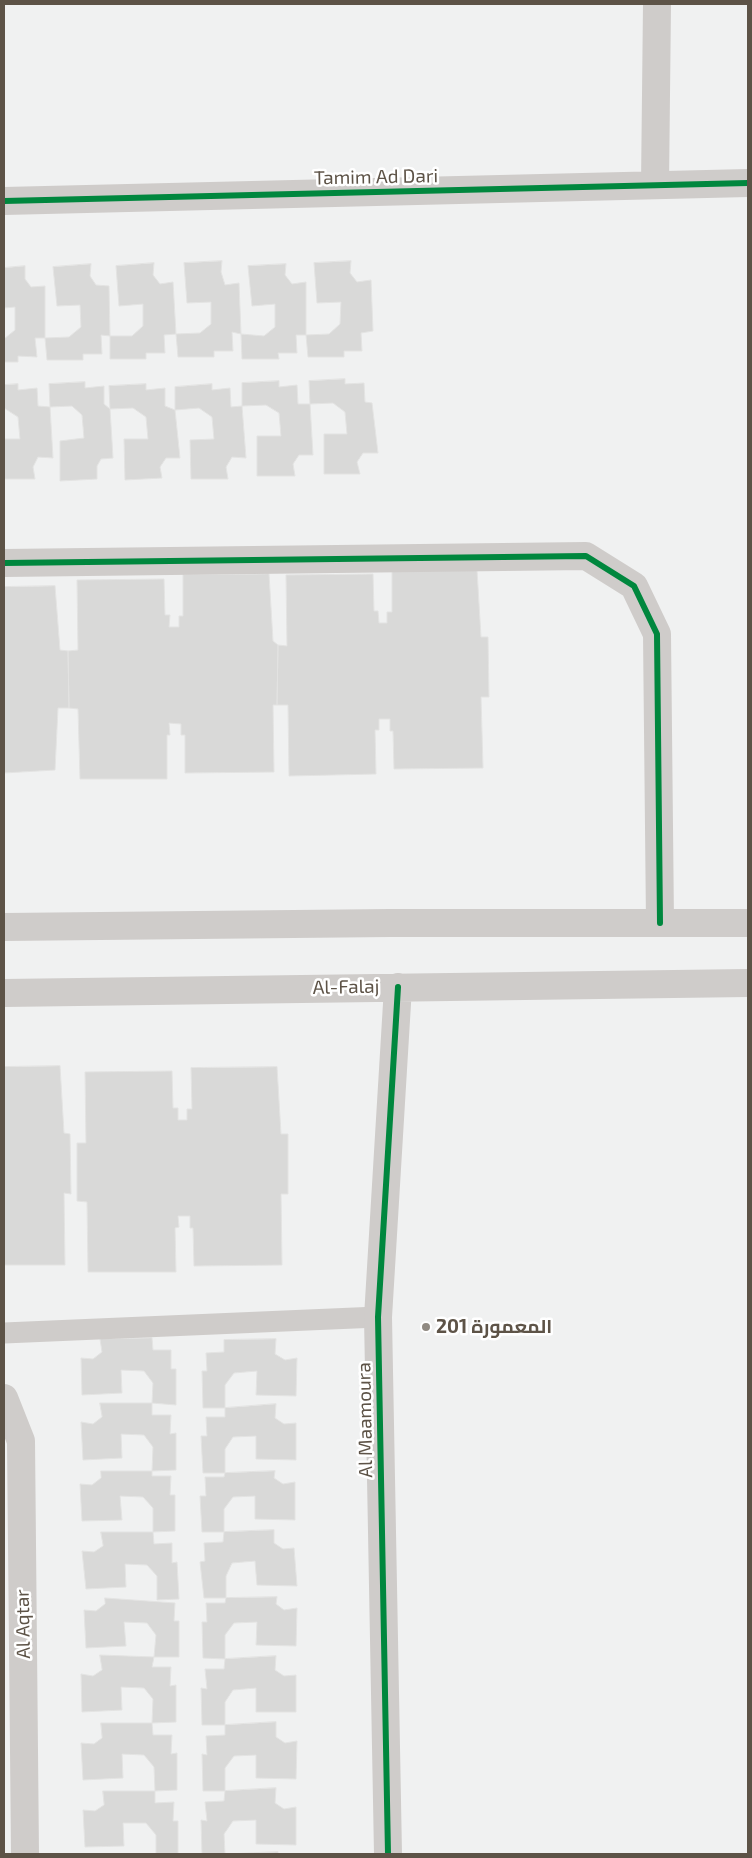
<!DOCTYPE html>
<meta charset="utf-8">
<style>
body{margin:0}
#map{position:relative;width:752px;height:1858px;overflow:hidden;background:#f0f1f1;font-family:"Exo 2",sans-serif}
canvas{display:block}
.frame{position:absolute;inset:0;border:5px solid #5d5347;pointer-events:none}
</style>
<div id="map">
<canvas width="752" height="1858"></canvas>
<div class="frame"></div>
</div>
<script>
const ctx = document.querySelector('canvas').getContext('2d');
ctx.lineJoin = 'round';
function fillPath(path, color) {
  ctx.fillStyle = color;
  ctx.fill(path, 'evenodd');
}
function trace(path, color, width, dash) {
  ctx.strokeStyle = color;
  ctx.lineWidth = width;
  ctx.lineCap = dash ? 'butt' : 'round';
  ctx.setLineDash(dash || []);
  ctx.stroke(path);
}
function drawText(font, color, halo, rows, align = 'center') {
  ctx.font = font + ' "Exo 2",Cairo,sans-serif';
  ctx.lineWidth = 5;
  ctx.setLineDash([]);
  ctx.textBaseline = 'middle';
  ctx.strokeStyle = halo;
  ctx.fillStyle = color;
  for (const [text, x, y, turn = 0] of rows) {
    ctx.save();
    ctx.translate(x, y);
    ctx.rotate((+turn || 0) * Math.PI / 180);
    ctx.textAlign = isNaN(turn) ? turn : align;
    if (halo) ctx.strokeText(text, 0, 0);
    ctx.fillText(text, 0, 0);
    ctx.restore();
  }
}
const building = new Path2D(`
 M 222,261 L 221,272 L 225,285 L 239,283 L 241,334 L 232,332 L 233,351 L 214,351 L 214,357 L 178,357 L 176,334 L 200,333 L 211,324 L 211,302 L 187,303 L 184,263 Z
 M 351,261 L 350,273 L 357,282 L 371,280 L 373,331 L 361,333 L 362,351 L 344,351 L 344,357 L 308,357 L 306,335 L 329,334 L 340,324 L 341,302 L 317,303 L 314,263 Z
 M 154,263 L 153,275 L 160,284 L 173,282 L 176,334 L 164,335 L 165,353 L 146,353 L 146,359 L 110,359 L 110,336 L 132,336 L 143,326 L 143,304 L 119,306 L 116,266 Z
 M 91,264 L 90,276 L 96,285 L 109,286 L 110,336 L 101,335 L 102,354 L 83,354 L 83,360 L 47,360 L 45,338 L 69,337 L 81,327 L 80,305 L 57,306 L 53,267 Z
 M 286,264 L 285,275 L 292,284 L 306,282 L 306,335 L 296,335 L 297,353 L 278,353 L 279,359 L 242,359 L 241,334 L 264,336 L 275,327 L 275,304 L 252,306 L 248,266 Z
 M 25,266 L 25,279 L 31,287 L 45,286 L 45,338 L 35,338 L 37,357 L 18,356 L 18,362 L 4,362 L 4,339 L 15,330 L 15,307 L 4,308 L 4,268 Z
 M 345,379 L 345,384 L 364,383 L 365,402 L 372,403 L 378,453 L 363,453 L 357,462 L 360,474 L 324,474 L 324,434 L 347,434 L 345,412 L 333,403 L 310,404 L 309,381 Z
 M 279,381 L 279,387 L 297,385 L 298,404 L 310,404 L 313,455 L 299,455 L 293,464 L 295,476 L 257,476 L 257,436 L 281,436 L 279,413 L 266,405 L 242,406 L 242,383 Z
 M 85,382 L 85,388 L 104,386 L 104,404 L 110,409 L 113,458 L 101,459 L 97,466 L 97,479 L 60,481 L 60,441 L 84,438 L 82,415 L 72,406 L 50,407 L 49,384 Z
 M 18,384 L 18,390 L 37,388 L 38,406 L 50,407 L 53,458 L 38,457 L 33,467 L 35,479 L 4,479 L 4,439 L 20,439 L 18,417 L 4,408 L 4,385 Z
 M 146,384 L 146,390 L 165,388 L 165,406 L 175,410 L 180,458 L 166,458 L 160,467 L 162,478 L 125,480 L 124,439 L 148,439 L 146,417 L 133,408 L 110,409 L 109,386 Z
 M 212,384 L 212,390 L 230,388 L 231,407 L 242,406 L 246,458 L 232,457 L 226,467 L 228,479 L 191,479 L 190,440 L 214,439 L 212,417 L 199,408 L 175,410 L 175,387 Z
 M 477,570 L 481,637 L 488,637 L 489,697 L 481,697 L 483,768 L 394,769 L 393,731 L 390,731 L 390,719 L 379,719 L 379,730 L 375,730 L 376,774 L 289,776 L 288,705 L 277,705 L 278,645 L 287,646 L 286,575 L 373,574 L 374,611 L 378,611 L 379,623 L 387,623 L 387,612 L 392,612 L 392,571 Z
 M 269,574 L 273,641 L 278,645 L 277,705 L 273,705 L 274,772 L 185,773 L 185,735 L 181,735 L 181,724 L 169,723 L 170,735 L 167,735 L 167,779 L 80,779 L 78,709 L 69,708 L 68,651 L 78,650 L 77,580 L 164,579 L 165,615 L 170,615 L 169,627 L 179,627 L 179,616 L 183,616 L 183,575 Z
 M 55,586 L 60,650 L 68,651 L 69,708 L 58,708 L 55,770 L 4,773 L 4,587 Z
 M 60,1066 L 64,1133 L 70,1134 L 71,1194 L 64,1193 L 65,1265 L 4,1265 L 4,1067 Z
 M 277,1067 L 281,1134 L 288,1134 L 288,1194 L 281,1194 L 282,1265 L 194,1266 L 193,1228 L 190,1228 L 190,1216 L 178,1216 L 179,1227 L 175,1228 L 176,1272 L 88,1272 L 87,1202 L 77,1201 L 77,1143 L 86,1143 L 85,1072 L 172,1071 L 173,1108 L 178,1108 L 178,1120 L 187,1120 L 187,1109 L 192,1109 L 191,1068 Z
 M 152,1338 L 153,1350 L 171,1350 L 171,1369 L 176,1369 L 176,1405 L 152,1403 L 153,1383 L 144,1371 L 121,1370 L 122,1393 L 82,1395 L 81,1358 L 93,1359 L 102,1352 L 100,1339 Z
 M 276,1339 L 275,1354 L 285,1360 L 297,1358 L 296,1396 L 256,1395 L 257,1371 L 234,1373 L 225,1385 L 225,1408 L 203,1408 L 202,1371 L 207,1371 L 206,1353 L 224,1352 L 224,1340 Z
 M 100,1403 L 152,1403 L 152,1415 L 171,1415 L 170,1434 L 176,1433 L 176,1470 L 152,1471 L 153,1447 L 144,1435 L 121,1434 L 122,1458 L 83,1460 L 81,1422 L 93,1424 L 102,1417 Z
 M 276,1404 L 275,1418 L 284,1424 L 296,1423 L 296,1460 L 256,1459 L 256,1436 L 233,1437 L 225,1449 L 225,1473 L 203,1473 L 201,1436 L 207,1436 L 206,1417 L 225,1417 L 225,1408 Z
 M 101,1471 L 152,1471 L 152,1476 L 171,1476 L 170,1495 L 175,1495 L 175,1531 L 153,1532 L 153,1508 L 143,1497 L 120,1496 L 122,1520 L 82,1521 L 80,1484 L 92,1485 L 101,1478 Z
 M 275,1471 L 274,1478 L 283,1484 L 295,1482 L 295,1520 L 255,1519 L 255,1496 L 233,1497 L 224,1509 L 224,1532 L 202,1532 L 200,1496 L 206,1496 L 205,1477 L 224,1477 L 225,1473 Z
 M 274,1530 L 274,1543 L 283,1549 L 294,1548 L 297,1586 L 257,1585 L 255,1561 L 232,1563 L 226,1576 L 226,1598 L 204,1598 L 200,1562 L 205,1561 L 204,1543 L 223,1542 L 224,1532 Z
 M 101,1532 L 153,1532 L 154,1544 L 172,1543 L 172,1563 L 177,1562 L 179,1599 L 157,1600 L 157,1576 L 147,1565 L 125,1564 L 126,1587 L 86,1589 L 82,1551 L 94,1552 L 103,1546 Z
 M 277,1597 L 276,1604 L 284,1610 L 297,1608 L 296,1646 L 256,1645 L 257,1622 L 234,1623 L 225,1635 L 225,1659 L 203,1658 L 202,1622 L 207,1622 L 206,1603 L 225,1603 L 226,1598 Z
 M 105,1598 L 175,1603 L 174,1621 L 179,1621 L 179,1657 L 154,1657 L 156,1635 L 147,1623 L 124,1622 L 126,1646 L 86,1648 L 84,1610 L 96,1611 L 105,1604 Z
 M 100,1655 L 154,1657 L 152,1667 L 171,1667 L 170,1686 L 176,1685 L 176,1722 L 152,1723 L 153,1699 L 144,1688 L 121,1687 L 122,1710 L 82,1712 L 81,1674 L 93,1676 L 102,1670 Z
 M 276,1656 L 275,1670 L 284,1676 L 296,1675 L 296,1712 L 256,1712 L 256,1688 L 233,1690 L 225,1702 L 225,1725 L 202,1725 L 201,1688 L 207,1689 L 205,1669 L 224,1669 L 225,1659 Z
 M 276,1722 L 276,1737 L 285,1743 L 297,1741 L 296,1779 L 256,1778 L 256,1755 L 234,1756 L 225,1768 L 225,1791 L 203,1791 L 202,1754 L 207,1755 L 206,1736 L 225,1735 L 225,1725 Z
 M 101,1723 L 152,1723 L 153,1735 L 172,1735 L 171,1754 L 177,1753 L 177,1790 L 155,1791 L 154,1767 L 144,1755 L 122,1754 L 123,1778 L 83,1780 L 81,1743 L 94,1744 L 102,1738 Z
 M 276,1788 L 275,1803 L 284,1809 L 296,1807 L 296,1845 L 256,1844 L 256,1820 L 233,1821 L 224,1834 L 225,1854 L 202,1854 L 201,1820 L 207,1821 L 205,1802 L 224,1801 L 225,1791 Z
 M 103,1791 L 155,1791 L 155,1803 L 174,1802 L 173,1821 L 178,1821 L 178,1854 L 156,1854 L 156,1835 L 146,1823 L 123,1823 L 124,1846 L 85,1847 L 83,1810 L 95,1811 L 104,1805 Z
 M 278,1852 L 278,1854 L 227,1854 Z`);
fillPath(building, '#d9d9d8');
trace(building, '#e3e3e2', 1);
trace(new Path2D(`
 M 4,1333 L 378,1317`), '#cfccca', 21);
trace(new Path2D(`
 M 655,185 L 657,4
 M 4,201 L 748,183
 M 4,563 L 586,556 L 634,586 L 657,634 L 660,923
 M 4,927 L 390,923 L 748,923
 M 4,993 L 748,983
 M 4,1398 L 21,1441 L 25,1854
 M 388,1854 L 378,1317 L 398,987`), '#cfccca', 28);
trace(new Path2D(`
 M 4,201 L 748,183
 M 4,563 L 586,556 L 634,586 L 657,634 L 660,923
 M 388,1854 L 378,1317 L 398,987`), '#00873e', 6);
for (const [x, y, r, color] of [
 [426,1327,5,"#908a82"]
]) {
  const dot = new Path2D();
  dot.arc(x, y, r, 0, 2 * Math.PI);
  ctx.fillStyle = color;
  ctx.fill(dot);
  trace(dot, '#fff', 2);
}
drawText('19px', '#5d5347', '#fff', [
 ["Tamim Ad Dari",376,177,-1],
 ["Al-Falaj",346,987,-1],
 ["Al Maamoura",365,1420,-91],
 ["Al Aqtar",23,1624,-91]
]);
drawText('bold 19px', '#5d5347', '#fff', [
 ["المعمورة 201",436,1327]
], 'left');
</script>
